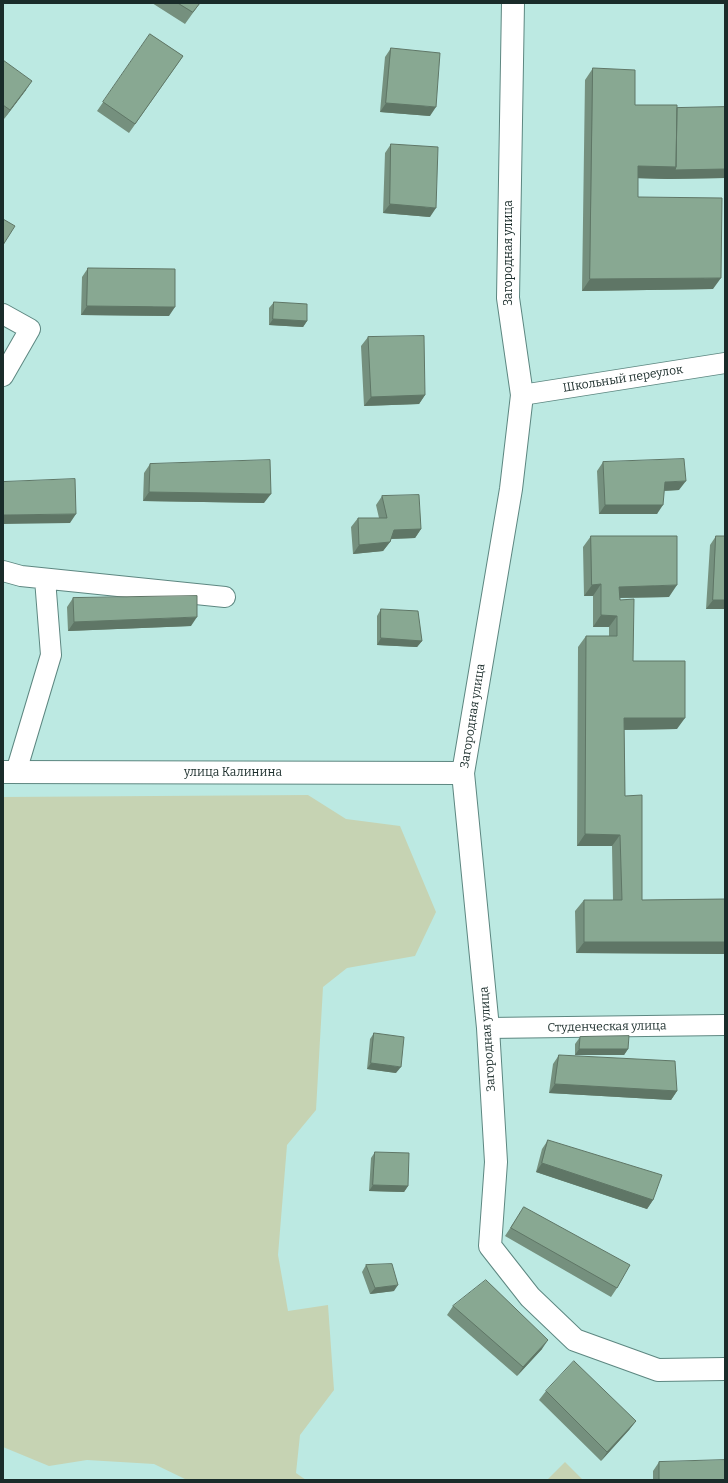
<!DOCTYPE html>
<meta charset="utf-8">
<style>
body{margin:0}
#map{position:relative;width:728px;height:1483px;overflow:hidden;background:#bce9e2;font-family:Bitter,serif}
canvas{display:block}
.frame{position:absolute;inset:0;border:4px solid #1a2c2a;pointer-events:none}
</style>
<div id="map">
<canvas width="728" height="1483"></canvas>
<div class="frame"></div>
</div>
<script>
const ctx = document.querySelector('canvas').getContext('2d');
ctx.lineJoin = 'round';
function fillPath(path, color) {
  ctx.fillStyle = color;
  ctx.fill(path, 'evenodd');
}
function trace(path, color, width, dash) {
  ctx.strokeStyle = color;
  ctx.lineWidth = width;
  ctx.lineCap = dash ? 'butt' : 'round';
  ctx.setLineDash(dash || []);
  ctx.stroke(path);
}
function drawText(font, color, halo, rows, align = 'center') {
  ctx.font = font + ' Bitter,serif';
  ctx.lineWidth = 3.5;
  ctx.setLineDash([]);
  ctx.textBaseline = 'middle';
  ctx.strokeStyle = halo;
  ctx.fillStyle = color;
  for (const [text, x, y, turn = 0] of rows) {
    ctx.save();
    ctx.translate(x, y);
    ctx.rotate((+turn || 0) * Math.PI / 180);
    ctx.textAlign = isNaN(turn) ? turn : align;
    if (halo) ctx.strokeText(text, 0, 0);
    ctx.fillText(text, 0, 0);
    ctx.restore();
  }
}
fillPath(new Path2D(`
 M 308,795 L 346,819 L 400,826 L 436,912 L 415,956 L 347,968 L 323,987 L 316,1110 L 287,1145 L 278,1255 L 288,1311 L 328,1305 L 334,1390 L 300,1435 L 296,1473 L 306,1480 L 187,1480 L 154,1464 L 87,1460 L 49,1466 L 3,1447 L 3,797 Z
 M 565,1462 L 583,1480 L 547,1480 Z`), '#c6d3b3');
const street = new Path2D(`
 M 3,314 L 30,329 L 3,376
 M 522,395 L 725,363
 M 3,571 L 21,576 L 225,597
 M 16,772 L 51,655 L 45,579
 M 488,1028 L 725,1025`);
const secondary = new Path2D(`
 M 513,3 L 508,298 L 522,395 L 511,489 L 463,773 L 488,1028 L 496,1162 L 490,1246 L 530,1297 L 575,1340 L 658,1370 L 725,1369
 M 3,772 L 463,773`);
trace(street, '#5d8781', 22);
trace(secondary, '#5d8781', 24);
trace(street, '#fff', 20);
trace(secondary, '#fff', 22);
fillPath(new Path2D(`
 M 152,3 L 200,3 L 185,24 Z
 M 150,34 L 183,56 L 129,133 L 97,111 Z
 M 391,48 L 430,116 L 380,112 L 385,57 Z
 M 3,60 L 26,90 L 4,119 L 3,118 Z
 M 593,68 L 635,105 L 677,108 L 725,107 L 725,178 L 668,179 L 638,178 L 638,197 L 713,289 L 582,291 L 585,80 Z
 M 391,144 L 430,217 L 383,213 L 385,153 Z
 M 88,268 L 169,316 L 81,315 L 82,277 Z
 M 274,302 L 307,321 L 303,327 L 269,325 L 269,308 Z
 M 368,337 L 425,395 L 419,404 L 364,406 L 361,346 Z
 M 603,462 L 679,490 L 664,491 L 657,514 L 599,514 L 597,471 Z
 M 150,464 L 264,503 L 143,501 L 144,473 Z
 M 382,496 L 421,529 L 415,538 L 391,539 L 390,542 L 383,551 L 353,554 L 351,527 L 358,518 L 379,518 L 376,505 Z
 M 591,536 L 669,597 L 620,598 L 633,661 L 677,729 L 624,730 L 625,796 L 642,900 L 725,899 L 725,954 L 576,953 L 575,911 L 584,900 L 613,900 L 612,846 L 577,846 L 578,647 L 586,636 L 609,636 L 609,627 L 593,627 L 593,596 L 584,596 L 583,547 Z
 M 716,536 L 725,536 L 725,609 L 706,609 L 710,545 Z
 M 73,598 L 191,626 L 68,631 L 67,607 Z
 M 381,609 L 422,641 L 417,647 L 377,645 L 377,616 Z
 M 374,1033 L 396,1073 L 367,1069 L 370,1039 Z
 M 580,1037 L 628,1049 L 624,1055 L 575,1055 L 575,1044 Z
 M 559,1055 L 677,1091 L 671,1100 L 549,1093 L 553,1064 Z
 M 548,1140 L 653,1200 L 647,1209 L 536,1172 L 542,1149 Z
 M 375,1152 L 408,1186 L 404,1192 L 369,1191 L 371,1158 Z
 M 524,1207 L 617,1288 L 611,1297 L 505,1236 Z
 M 366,1265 L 394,1291 L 370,1294 L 362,1272 Z
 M 453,1306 L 542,1349 L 517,1376 L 447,1315 Z
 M 546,1391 L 636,1421 L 629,1430 L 601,1461 L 539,1400 Z
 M 659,1462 L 725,1480 L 653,1480 L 653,1471 Z`), '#75907e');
fillPath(new Path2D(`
 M 32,81 L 26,90 L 4,119 L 10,110 Z
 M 386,103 L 436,107 L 430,116 L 380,112 Z
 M 638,166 L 725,169 L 725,178 L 668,179 L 630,178 Z
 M 390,204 L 436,208 L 430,217 L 383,213 Z
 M 721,278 L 713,289 L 582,291 L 590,279 Z
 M 87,306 L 175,307 L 169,316 L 81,315 Z
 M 273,319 L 307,321 L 303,327 L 269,325 Z
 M 425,395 L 419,404 L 364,406 L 371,397 Z
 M 686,481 L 679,490 L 659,491 L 665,482 Z
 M 149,492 L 271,494 L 264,503 L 143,501 Z
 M 605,505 L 663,505 L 657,514 L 599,514 Z
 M 76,514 L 70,523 L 3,524 L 3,515 Z
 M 421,529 L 415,538 L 388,539 L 394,530 Z
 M 390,542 L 383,551 L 353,554 L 359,545 Z
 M 601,584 L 593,596 L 584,596 L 592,585 Z
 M 677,585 L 669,597 L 611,598 L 619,587 Z
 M 713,600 L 725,600 L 725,609 L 706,609 Z
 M 601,615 L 617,616 L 609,627 L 593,627 Z
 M 197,617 L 191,626 L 68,631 L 74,622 Z
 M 381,638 L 422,641 L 417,647 L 377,645 Z
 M 624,718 L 685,718 L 677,729 L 616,730 Z
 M 585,834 L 620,835 L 612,846 L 577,846 Z
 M 584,942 L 725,942 L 725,954 L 576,953 Z
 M 579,1049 L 628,1049 L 624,1055 L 575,1055 Z
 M 371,1063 L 401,1067 L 396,1073 L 367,1069 Z
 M 555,1084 L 677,1091 L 671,1100 L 549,1093 Z
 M 542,1163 L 653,1200 L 647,1209 L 536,1172 Z
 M 373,1185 L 408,1186 L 404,1192 L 369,1191 Z
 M 398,1285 L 394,1291 L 370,1294 L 375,1288 Z
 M 548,1340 L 542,1349 L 517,1376 L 523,1367 Z
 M 636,1421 L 629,1430 L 601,1461 L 607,1452 Z`), '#5f7666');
const building = new Path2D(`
 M 178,3 L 200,3 L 193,12 Z
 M 150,34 L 183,56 L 135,124 L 103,102 Z
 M 391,48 L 440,53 L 436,107 L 386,103 Z
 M 3,60 L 32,81 L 10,110 L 3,105 Z
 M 593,68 L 635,70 L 635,105 L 677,105 L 676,167 L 638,166 L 638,197 L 722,198 L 721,278 L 590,279 Z
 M 725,107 L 725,169 L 675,170 L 676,167 L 677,108 Z
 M 391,144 L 438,147 L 436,208 L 390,204 Z
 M 3,219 L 15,226 L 3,245 Z
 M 88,268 L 175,269 L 175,307 L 87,306 Z
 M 274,302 L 307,304 L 307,321 L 273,319 Z
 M 424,336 L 425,395 L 371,397 L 368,337 Z
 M 684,459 L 686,481 L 665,482 L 663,505 L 605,505 L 603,462 Z
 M 270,460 L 271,494 L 149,492 L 150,464 Z
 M 75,479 L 76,514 L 3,515 L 3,482 Z
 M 419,495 L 421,529 L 394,530 L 390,542 L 359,545 L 358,518 L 387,518 L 382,496 Z
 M 591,536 L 677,536 L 677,585 L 619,587 L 620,600 L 634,599 L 633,661 L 685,661 L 685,718 L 624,718 L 625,796 L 642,795 L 642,900 L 725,899 L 725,942 L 584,942 L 584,900 L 622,900 L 620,835 L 585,834 L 586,636 L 617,636 L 617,616 L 601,615 L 601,584 L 592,585 Z
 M 716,536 L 725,536 L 725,600 L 713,600 Z
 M 197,596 L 197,617 L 74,622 L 73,598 Z
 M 381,609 L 418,611 L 422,641 L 381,638 Z
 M 374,1033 L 404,1037 L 401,1067 L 371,1063 Z
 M 629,1036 L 628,1049 L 579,1049 L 580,1037 Z
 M 559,1055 L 675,1061 L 677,1091 L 555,1084 Z
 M 548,1140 L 662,1175 L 653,1200 L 542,1163 Z
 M 375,1152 L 409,1153 L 408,1186 L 373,1185 Z
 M 524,1207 L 630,1265 L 617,1288 L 511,1228 Z
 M 392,1264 L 398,1285 L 375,1288 L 366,1265 Z
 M 486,1280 L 548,1340 L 523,1367 L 453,1306 Z
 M 574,1361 L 636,1421 L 607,1452 L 546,1391 Z
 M 725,1460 L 725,1480 L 659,1480 L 659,1462 Z`);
fillPath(building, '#88a892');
trace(building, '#5f7666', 1);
drawText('12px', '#1a2c2a', '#fff', [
 ["Загородная улица",509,253,-90],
 ["Школьный переулок",623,379,-9],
 ["Загородная улица",473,716,-81],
 ["улица Калинина",233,773],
 ["Студенческая улица",607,1027,-1],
 ["Загородная улица",488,1039,-94]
]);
</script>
